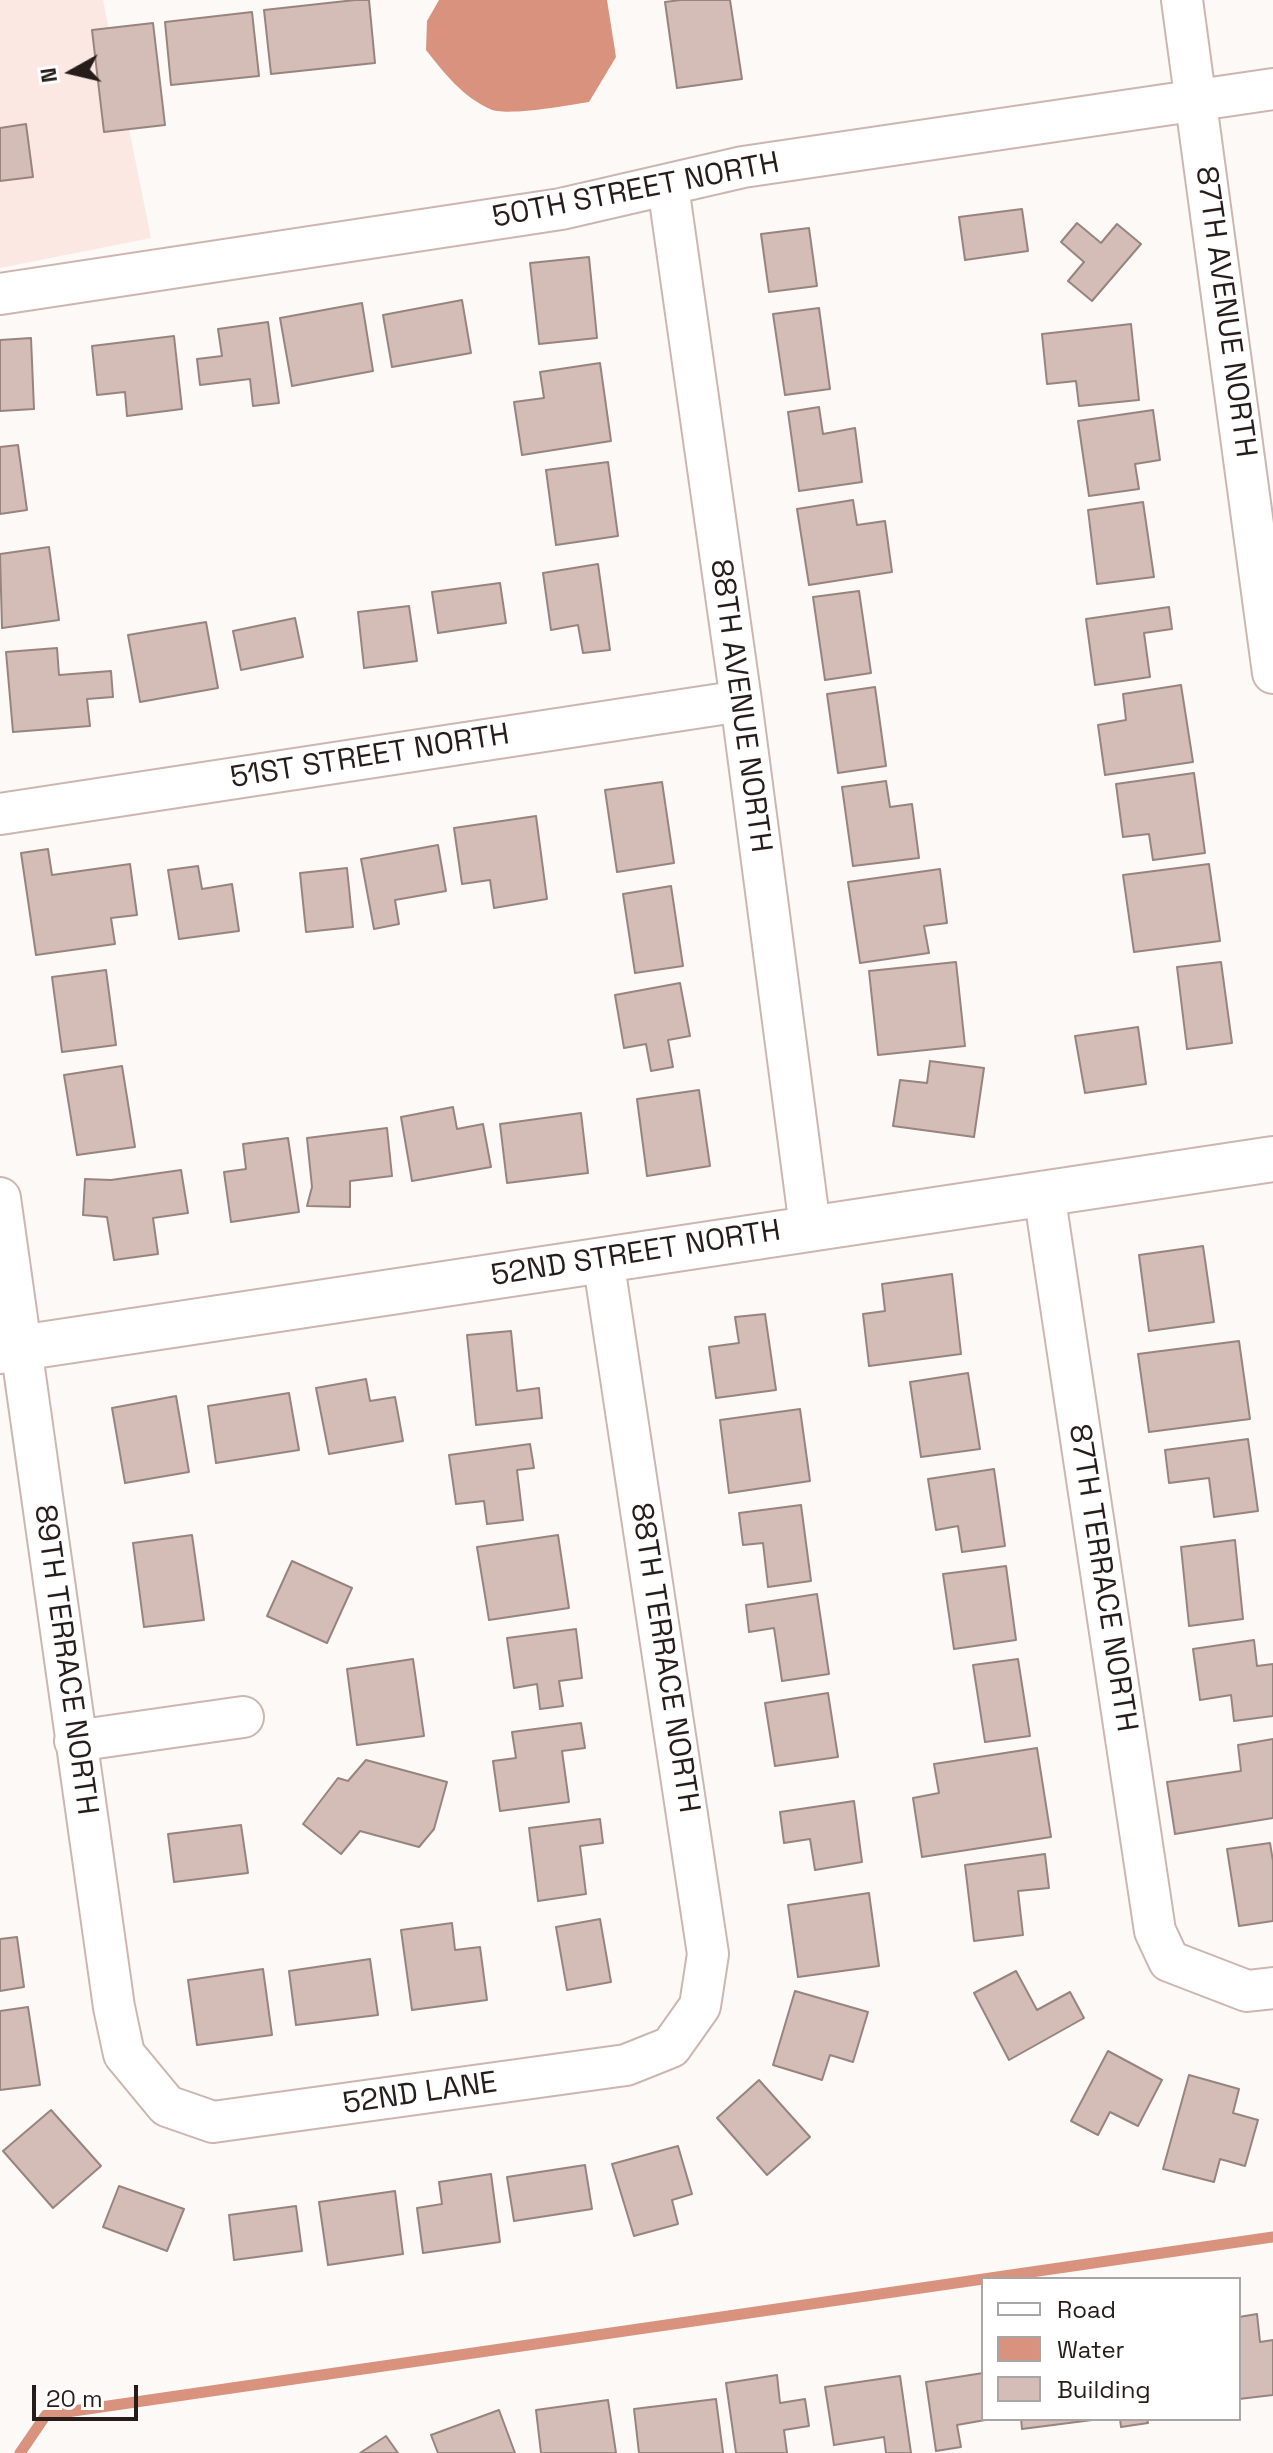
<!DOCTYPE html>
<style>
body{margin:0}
#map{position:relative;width:1273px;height:2453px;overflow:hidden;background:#fdf9f7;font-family:"Space Grotesk",sans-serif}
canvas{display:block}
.legend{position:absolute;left:981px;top:2277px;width:260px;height:144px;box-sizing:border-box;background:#fff;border:2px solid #a8a5a4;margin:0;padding:10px 14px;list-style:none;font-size:24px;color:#261d1b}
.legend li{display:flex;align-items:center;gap:16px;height:40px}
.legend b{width:40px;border:2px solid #a8a5a4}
.north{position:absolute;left:32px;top:32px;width:80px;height:80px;-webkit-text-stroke:6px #fff;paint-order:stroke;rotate:262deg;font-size:22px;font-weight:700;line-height:32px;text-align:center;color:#261d1b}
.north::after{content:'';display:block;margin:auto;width:28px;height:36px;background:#261d1b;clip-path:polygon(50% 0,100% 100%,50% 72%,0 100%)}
.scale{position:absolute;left:32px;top:2385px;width:106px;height:36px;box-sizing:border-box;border:4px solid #261d1b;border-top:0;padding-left:10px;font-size:24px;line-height:28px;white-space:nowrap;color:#261d1b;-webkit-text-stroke:6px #fff;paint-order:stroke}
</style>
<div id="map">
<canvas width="1273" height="2453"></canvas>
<ul class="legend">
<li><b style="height:10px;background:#fff"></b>Road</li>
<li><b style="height:22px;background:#d9927d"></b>Water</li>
<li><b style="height:22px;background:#d3bdb6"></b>Building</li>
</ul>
<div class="north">N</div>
<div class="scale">20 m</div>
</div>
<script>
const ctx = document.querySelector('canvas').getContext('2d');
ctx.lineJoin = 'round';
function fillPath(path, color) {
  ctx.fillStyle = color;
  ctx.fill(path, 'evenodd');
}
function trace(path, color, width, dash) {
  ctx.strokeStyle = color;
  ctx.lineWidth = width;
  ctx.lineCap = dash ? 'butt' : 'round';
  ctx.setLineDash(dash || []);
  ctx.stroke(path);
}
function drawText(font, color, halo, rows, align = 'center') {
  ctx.font = font + ' "Space Grotesk",sans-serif';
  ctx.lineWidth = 8;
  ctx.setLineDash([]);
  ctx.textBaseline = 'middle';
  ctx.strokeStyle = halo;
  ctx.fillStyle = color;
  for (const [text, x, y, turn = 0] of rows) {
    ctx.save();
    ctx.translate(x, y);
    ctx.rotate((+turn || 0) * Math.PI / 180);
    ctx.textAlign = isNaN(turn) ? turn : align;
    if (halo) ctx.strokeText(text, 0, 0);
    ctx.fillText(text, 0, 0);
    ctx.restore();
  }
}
fillPath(new Path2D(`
 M 0,0 L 103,0 L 151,238 L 0,268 Z`), '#fbe8e2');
fillPath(new Path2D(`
 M 439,0 L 607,0 L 616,57 L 589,102 C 569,105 506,117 490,109 C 462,96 445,74 426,50 L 427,21 Z`), '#d9927d');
trace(new Path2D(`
 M 20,2453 L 46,2415 L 1273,2237`), '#d9927d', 11);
const building = new Path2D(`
 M 355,0 L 369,0 L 375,63 L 271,74 L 264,10 Z
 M 680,0 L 730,0 L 742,79 L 677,88 L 665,2 Z
 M 252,12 L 259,76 L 171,85 L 165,22 Z
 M 153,23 L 165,125 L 104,132 L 92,30 Z
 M 26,124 L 33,177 L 0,181 L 0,128 Z
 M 1022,209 L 1028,251 L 965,260 L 959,217 Z
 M 1077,223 L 1101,243 L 1117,224 L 1141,244 L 1092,301 L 1068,281 L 1084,262 L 1061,242 Z
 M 809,228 L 817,286 L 769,292 L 761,234 Z
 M 589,257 L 597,338 L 539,344 L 530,263 Z
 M 462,300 L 471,353 L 392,367 L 383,315 Z
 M 362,303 L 373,371 L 292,386 L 280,318 Z
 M 819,308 L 830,389 L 785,395 L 773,314 Z
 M 268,322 L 279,403 L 253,406 L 250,379 L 200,385 L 197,359 L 222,356 L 218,329 Z
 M 1131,324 L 1139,400 L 1079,406 L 1076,381 L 1047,384 L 1042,334 Z
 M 174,336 L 182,409 L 127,416 L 125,392 L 97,395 L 92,346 Z
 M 31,338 L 34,409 L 0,411 L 0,340 Z
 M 600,363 L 611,441 L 522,455 L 514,402 L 544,398 L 540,372 Z
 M 819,407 L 823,434 L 855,428 L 862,482 L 799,491 L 788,412 Z
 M 1153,410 L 1160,460 L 1135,464 L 1139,489 L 1089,496 L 1078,421 Z
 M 18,445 L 27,510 L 0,514 L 0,447 Z
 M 608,462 L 618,536 L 556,545 L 546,470 Z
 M 853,500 L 857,525 L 885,521 L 892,572 L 809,585 L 797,509 Z
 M 1143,502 L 1154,577 L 1097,584 L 1088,510 Z
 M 49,547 L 59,620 L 2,628 L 0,554 Z
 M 598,564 L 610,650 L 583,653 L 578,625 L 551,630 L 543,573 Z
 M 500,583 L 506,623 L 438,633 L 432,592 Z
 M 859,591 L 871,673 L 825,680 L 813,597 Z
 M 409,606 L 417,661 L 364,668 L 358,612 Z
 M 1169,607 L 1172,629 L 1144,633 L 1150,677 L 1095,685 L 1086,619 Z
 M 295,618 L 303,657 L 241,670 L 233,631 Z
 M 206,622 L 218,688 L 140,702 L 128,635 Z
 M 57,648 L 59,675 L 111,671 L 113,697 L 87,699 L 90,726 L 13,732 L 6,652 Z
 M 1181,685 L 1193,762 L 1105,775 L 1098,725 L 1126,720 L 1123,694 Z
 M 875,687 L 886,766 L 838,773 L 827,694 Z
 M 1194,773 L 1205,853 L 1153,860 L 1149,834 L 1123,837 L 1116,784 Z
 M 886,781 L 890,807 L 912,804 L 919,858 L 853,866 L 842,787 Z
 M 662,782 L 674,863 L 617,872 L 605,790 Z
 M 536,816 L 547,899 L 494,908 L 490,880 L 462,884 L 454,828 Z
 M 438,845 L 446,891 L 395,900 L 399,924 L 374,929 L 361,859 Z
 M 48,849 L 52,875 L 130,864 L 137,915 L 111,918 L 115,944 L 36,955 L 21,853 Z
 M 1209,864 L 1220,941 L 1134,952 L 1123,875 Z
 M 198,866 L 202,889 L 232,884 L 239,931 L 179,939 L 168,870 Z
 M 347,868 L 353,927 L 306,932 L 300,873 Z
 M 940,869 L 947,923 L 924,926 L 929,953 L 860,963 L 848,882 Z
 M 671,886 L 683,966 L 635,973 L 623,894 Z
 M 956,962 L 965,1046 L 878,1055 L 869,971 Z
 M 1221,962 L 1232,1043 L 1187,1049 L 1177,967 Z
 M 106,970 L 116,1045 L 62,1052 L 52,977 Z
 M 680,983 L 690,1036 L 668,1040 L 673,1067 L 651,1071 L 646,1044 L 624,1048 L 615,995 Z
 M 1138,1027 L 1146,1084 L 1085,1093 L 1075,1036 Z
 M 930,1061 L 984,1068 L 974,1137 L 893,1126 L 900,1080 L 927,1083 Z
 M 122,1066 L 135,1147 L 77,1155 L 64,1075 Z
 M 699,1090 L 710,1166 L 647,1176 L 637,1099 Z
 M 453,1107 L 457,1129 L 483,1124 L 491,1167 L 412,1181 L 401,1117 Z
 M 581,1113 L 588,1173 L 507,1183 L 500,1124 Z
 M 387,1128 L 392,1176 L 350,1181 L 350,1207 L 307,1206 L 312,1187 L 307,1138 Z
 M 288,1138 L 299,1212 L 231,1222 L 224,1172 L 246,1169 L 243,1144 Z
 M 181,1170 L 188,1213 L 153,1218 L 158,1254 L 114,1260 L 107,1217 L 83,1215 L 85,1179 L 111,1180 Z
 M 1203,1246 L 1214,1322 L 1149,1331 L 1139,1255 Z
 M 952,1274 L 961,1354 L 869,1366 L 863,1314 L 885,1311 L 882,1284 Z
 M 765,1314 L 776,1390 L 716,1398 L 709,1347 L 739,1343 L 735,1317 Z
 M 511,1331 L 517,1391 L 539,1388 L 542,1418 L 476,1425 L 467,1335 Z
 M 1239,1341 L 1250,1419 L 1149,1432 L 1138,1354 Z
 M 968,1373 L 980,1449 L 921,1457 L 910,1382 Z
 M 366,1379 L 370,1401 L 395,1397 L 403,1441 L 329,1454 L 316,1388 Z
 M 289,1393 L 299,1450 L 216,1463 L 208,1406 Z
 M 176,1396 L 189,1472 L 125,1483 L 112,1408 Z
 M 800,1409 L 810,1481 L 729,1493 L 720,1420 Z
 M 1248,1439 L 1258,1511 L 1214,1517 L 1209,1478 L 1169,1483 L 1165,1450 Z
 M 530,1444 L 534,1468 L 517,1470 L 523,1520 L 487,1524 L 484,1501 L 456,1504 L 449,1455 Z
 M 994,1469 L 1005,1546 L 962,1552 L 958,1526 L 936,1530 L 928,1479 Z
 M 801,1505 L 811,1581 L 768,1587 L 763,1543 L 743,1545 L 739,1513 Z
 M 192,1535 L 204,1620 L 144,1627 L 133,1543 Z
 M 558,1535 L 569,1608 L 489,1620 L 477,1547 Z
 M 1235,1540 L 1243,1619 L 1189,1626 L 1181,1547 Z
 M 292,1561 L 352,1588 L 327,1643 L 267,1616 Z
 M 1006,1566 L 1016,1640 L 954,1649 L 943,1574 Z
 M 817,1594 L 829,1674 L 782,1681 L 774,1628 L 749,1632 L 746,1605 Z
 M 576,1629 L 582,1678 L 559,1681 L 563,1706 L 540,1709 L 537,1684 L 514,1688 L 507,1638 Z
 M 1254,1640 L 1257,1666 L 1273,1664 L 1273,1716 L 1234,1721 L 1231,1695 L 1200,1700 L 1193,1649 Z
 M 413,1659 L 424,1736 L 357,1745 L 347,1669 Z
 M 1018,1659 L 1030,1736 L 985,1742 L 973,1665 Z
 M 828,1693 L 838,1757 L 775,1766 L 765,1703 Z
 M 581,1723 L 585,1748 L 562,1751 L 569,1802 L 500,1811 L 493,1761 L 516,1758 L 512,1732 Z
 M 1273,1739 L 1273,1818 L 1175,1834 L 1167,1782 L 1241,1771 L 1238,1745 Z
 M 1037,1748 L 1051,1837 L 922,1857 L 913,1798 L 939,1793 L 934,1764 Z
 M 366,1760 L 447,1782 L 434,1829 L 419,1847 L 360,1831 L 341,1854 L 303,1824 L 338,1778 L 348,1781 Z
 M 854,1801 L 862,1862 L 815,1870 L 810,1839 L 784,1843 L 780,1812 Z
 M 600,1819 L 603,1843 L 580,1846 L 586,1894 L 538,1901 L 529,1828 Z
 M 241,1825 L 248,1873 L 174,1882 L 168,1834 Z
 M 1270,1843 L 1273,1861 L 1273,1921 L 1239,1926 L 1227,1849 Z
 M 1045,1854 L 1049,1888 L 1018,1891 L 1023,1935 L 974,1941 L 965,1865 Z
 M 869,1893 L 879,1966 L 798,1977 L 788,1905 Z
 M 600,1919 L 611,1982 L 567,1990 L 556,1927 Z
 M 452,1923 L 455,1950 L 480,1947 L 487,2000 L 412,2010 L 401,1930 Z
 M 17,1937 L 24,1987 L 0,1991 L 0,1939 Z
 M 370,1959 L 378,2015 L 296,2025 L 289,1971 Z
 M 263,1969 L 272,2035 L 197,2045 L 188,1980 Z
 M 1016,1971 L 1037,2010 L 1070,1992 L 1084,2018 L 1009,2060 L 974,1993 Z
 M 795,1991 L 868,2012 L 853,2062 L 830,2055 L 822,2080 L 773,2065 Z
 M 28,2007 L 40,2085 L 0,2090 L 0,2011 Z
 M 1108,2051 L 1162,2080 L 1138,2126 L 1110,2112 L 1098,2135 L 1071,2121 Z
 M 1189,2075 L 1239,2089 L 1233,2113 L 1258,2120 L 1245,2166 L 1220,2159 L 1214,2182 L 1163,2169 Z
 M 759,2080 L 810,2137 L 767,2175 L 717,2118 Z
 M 51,2110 L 101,2166 L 53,2208 L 3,2151 Z
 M 678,2146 L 692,2194 L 672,2200 L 678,2224 L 634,2236 L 612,2164 Z
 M 585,2165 L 592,2209 L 514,2221 L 507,2177 Z
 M 491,2174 L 500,2242 L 423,2253 L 417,2208 L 442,2204 L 439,2182 Z
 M 119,2186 L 184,2209 L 167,2251 L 103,2227 Z
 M 395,2191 L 403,2254 L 328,2265 L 319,2202 Z
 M 296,2206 L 302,2251 L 234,2260 L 229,2215 Z
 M 1257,2314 L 1260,2342 L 1273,2340 L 1273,2395 L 1239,2399 L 1239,2317 Z
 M 983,2373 L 983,2419 L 991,2419 L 957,2425 L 961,2447 L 936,2451 L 926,2382 Z
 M 777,2375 L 780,2403 L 805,2399 L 809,2426 L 784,2430 L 787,2453 L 736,2453 L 726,2383 Z
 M 900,2376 L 911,2453 L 886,2453 L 884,2437 L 834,2445 L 825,2387 Z
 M 716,2399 L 723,2453 L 639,2453 L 634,2409 Z
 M 608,2400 L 616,2453 L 541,2453 L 536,2410 Z
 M 499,2410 L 515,2453 L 438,2453 L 431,2435 Z
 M 1021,2419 L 1100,2419 L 1022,2429 Z
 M 1120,2419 L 1147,2419 L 1148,2423 L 1121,2427 Z
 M 386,2436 L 398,2453 L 360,2453 Z`);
fillPath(building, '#d3bdb6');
trace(building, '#98847e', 2);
const street = new Path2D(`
 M 1182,0 L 1273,673
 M 668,186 L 741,701 L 810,1227
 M 0,294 L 561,209 L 743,167 L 1273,89
 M 0,814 L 741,701
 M 1044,1193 L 1155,1931 L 1169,1961 L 1247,1991 L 1273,1988
 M 0,1198 L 114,2007 L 124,2054 L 167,2106 L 213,2122 L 626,2065 L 671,2047 L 700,2006 L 708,1954 L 603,1259
 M 75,1741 L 243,1717`);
const secondary = new Path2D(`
 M 0,1351 L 1273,1159`);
trace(street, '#ccb6af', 44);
trace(secondary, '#ccb6af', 48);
trace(street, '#fff', 40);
trace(secondary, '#fff', 44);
drawText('30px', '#261d1b', '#fff', [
 ["50TH STREET NORTH",636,191,-11],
 ["87TH AVENUE NORTH",1225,312,82],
 ["88TH AVENUE NORTH",740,706,82],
 ["51ST STREET NORTH",370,757,-9],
 ["52ND STREET NORTH",636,1254,-9],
 ["87TH TERRACE NORTH",1102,1578,81],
 ["88TH TERRACE NORTH",664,1658,81],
 ["89TH TERRACE NORTH",65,1660,82],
 ["52ND LANE",420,2094,-8]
]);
</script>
